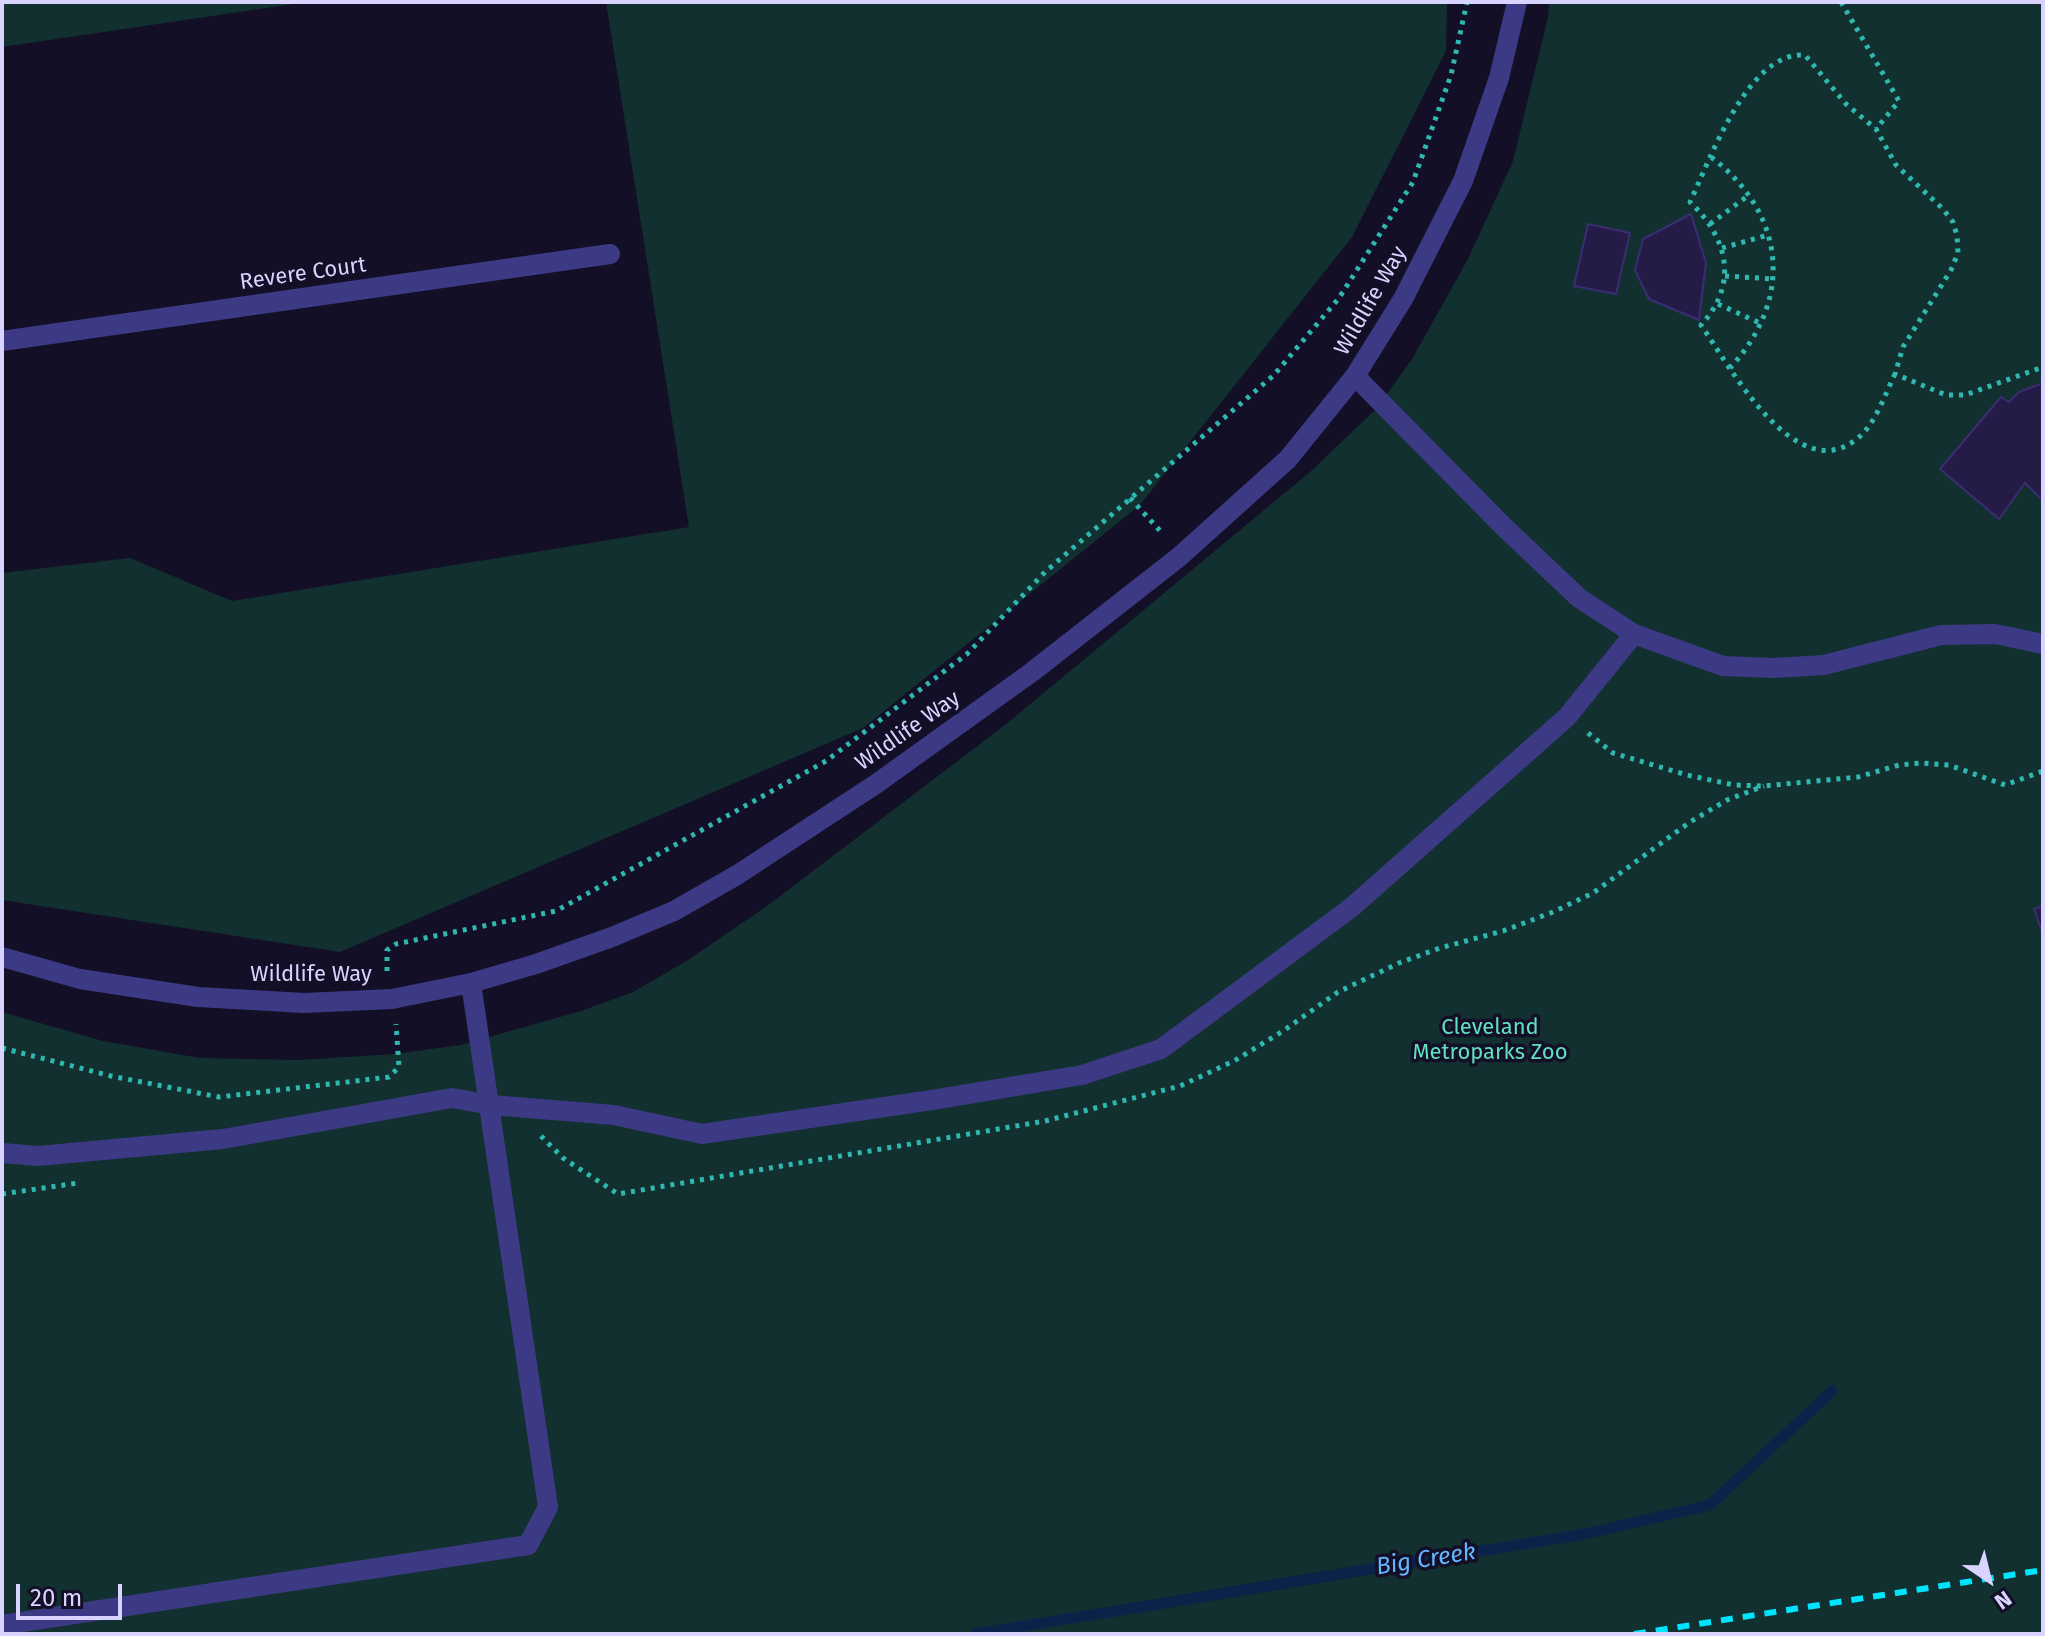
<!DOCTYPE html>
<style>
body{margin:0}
#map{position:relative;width:2045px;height:1636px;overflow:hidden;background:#130f26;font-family:"Fira Sans",sans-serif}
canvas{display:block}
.frame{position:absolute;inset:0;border:4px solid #d9d4ff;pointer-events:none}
.north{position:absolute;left:1949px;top:1540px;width:80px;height:80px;-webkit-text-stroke:6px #130f26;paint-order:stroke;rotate:145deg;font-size:22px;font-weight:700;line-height:32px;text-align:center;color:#d9d4ff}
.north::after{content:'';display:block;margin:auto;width:28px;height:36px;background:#d9d4ff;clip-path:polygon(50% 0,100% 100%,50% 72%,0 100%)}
.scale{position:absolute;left:16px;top:1584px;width:106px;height:36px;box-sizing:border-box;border:4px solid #d9d4ff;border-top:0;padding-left:10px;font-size:24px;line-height:28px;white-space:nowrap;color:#d9d4ff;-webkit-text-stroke:6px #130f26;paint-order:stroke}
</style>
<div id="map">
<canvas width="2045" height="1636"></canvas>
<div class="frame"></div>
<div class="north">N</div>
<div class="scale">20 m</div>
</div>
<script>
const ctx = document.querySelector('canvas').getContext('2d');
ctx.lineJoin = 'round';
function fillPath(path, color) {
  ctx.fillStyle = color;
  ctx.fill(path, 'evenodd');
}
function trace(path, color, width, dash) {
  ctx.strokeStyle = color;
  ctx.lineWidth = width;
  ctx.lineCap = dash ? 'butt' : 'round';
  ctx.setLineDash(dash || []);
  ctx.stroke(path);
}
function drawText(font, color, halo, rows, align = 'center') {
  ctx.font = font + ' "Fira Sans",sans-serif';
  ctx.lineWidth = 7;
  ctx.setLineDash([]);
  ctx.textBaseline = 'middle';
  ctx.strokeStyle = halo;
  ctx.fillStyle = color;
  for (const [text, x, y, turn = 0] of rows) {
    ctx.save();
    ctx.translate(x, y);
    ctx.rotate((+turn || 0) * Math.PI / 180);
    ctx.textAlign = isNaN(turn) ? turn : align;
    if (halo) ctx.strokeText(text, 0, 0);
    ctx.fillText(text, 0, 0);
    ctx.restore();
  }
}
fillPath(new Path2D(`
 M 2,2 L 307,2 L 2,47 Z
 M 606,2 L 1447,2 L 1446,51 L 1352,237 L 1140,505 L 863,728 L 340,952 L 2,900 L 2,573 L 130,558 L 232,601 L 689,527 Z
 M 1549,2 L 2043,2 L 2043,1634 L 2,1634 L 2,1012 L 103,1041 L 200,1058 L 299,1060 L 394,1054 L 461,1045 L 581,1011 L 633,992 L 688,960 L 767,906 L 1005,725 L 1310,472 L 1376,409 L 1412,359 L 1468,259 L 1513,161 L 1548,17 Z`), '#12302f');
trace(new Path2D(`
 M 975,1634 L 1585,1534 L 1710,1505 L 1832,1391`), '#0c2248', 11);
const building = new Path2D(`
 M 1691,214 L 1706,263 L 1699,320 L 1649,299 L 1635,270 L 1643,239 Z
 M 1588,224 L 1630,233 L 1616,294 L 1574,286 Z
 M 2043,383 L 2043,501 L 2025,483 L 1999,519 L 1940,469 L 2001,397 L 2009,402 L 2019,392 Z
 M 2043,906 L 2043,934 L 2034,909 Z`);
fillPath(building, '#241b47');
trace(building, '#3b2d73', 2);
trace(new Path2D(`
 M 1841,2 L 1899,101 L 1876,129
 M 1711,157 C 1786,214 1794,299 1730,368
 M 1710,224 L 1749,195
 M 1722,248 L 1768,235
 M 1725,276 L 1774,279
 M 1718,304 L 1762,324
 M 1895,374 C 1885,394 1876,423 1858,438 C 1796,490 1729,365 1701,325 C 1739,284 1728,238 1690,202 C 1710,160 1748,51 1805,55 L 1846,104 L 1876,129 L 1896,165 L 1943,209 L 1953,222 L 1957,236 L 1958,253 L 1951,270 L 1903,347 L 1895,374 L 1946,395 L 1965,395 L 2043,367
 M 1130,498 L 1163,534
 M 1588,733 L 1613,753 L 1687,775 L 1734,785 L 1764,786 L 1858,777 L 1899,765 L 1921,763 L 1949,765 L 2005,785 L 2043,771
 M 387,971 L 387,950 L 396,944 L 556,911 L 826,761 L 967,654 L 1045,572 L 1274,375 L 1339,298 L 1413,182 L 1451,75 L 1467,2
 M 2,1048 L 111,1076 L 219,1097 L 389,1077 L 399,1067 L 396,1024
 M 541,1136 L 563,1158 L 618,1194 L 1045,1121 L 1180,1086 L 1234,1061 L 1283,1031 L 1338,992 L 1399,963 L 1440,948 L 1503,931 L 1553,912 L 1593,893 L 1690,822 L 1727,800 L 1764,786
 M 2,1194 L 78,1183`), '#2fb8b0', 5, [4, 6]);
trace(new Path2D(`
 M 2,341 L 610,254
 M 1355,376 L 1503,526 L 1579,598 L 1634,634 L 1723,666 L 1774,668 L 1824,665 L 1941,635 L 1995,634 L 2043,644
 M 2,957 L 80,979 L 198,997 L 304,1003 L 392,999 L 471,983 L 536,964 L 612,937 L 674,911 L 737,875 L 876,784 L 1032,672 L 1179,557 L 1288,459 L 1355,376 L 1403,299 L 1463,181 L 1499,78 L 1517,2
 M 2,1153 L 38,1156 L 223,1139 L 452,1098 L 491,1105 L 614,1115 L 702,1134 L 932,1100 L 1082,1075 L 1161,1049 L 1352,907 L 1567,717 L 1634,634
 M 2,1625 L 528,1545 L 548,1507 L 471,983`), '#3d3a85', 20);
trace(new Path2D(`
 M 1634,1634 L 2043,1570`), '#00e5ff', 6, [12, 10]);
drawText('22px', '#d9d4ff', '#130f26', [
 ["Revere Court",303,274,-8],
 ["Wildlife Way",1371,301,-60],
 ["Wildlife Way",908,731,-35],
 ["Wildlife Way",311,975]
]);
drawText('22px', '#5fe0c0', '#130f26', [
 ["Cleveland",1490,1028],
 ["Metroparks Zoo",1490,1053]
]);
drawText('italic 24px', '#62b6ff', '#130f26', [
 ["Big Creek",1426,1560,-9]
]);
</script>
